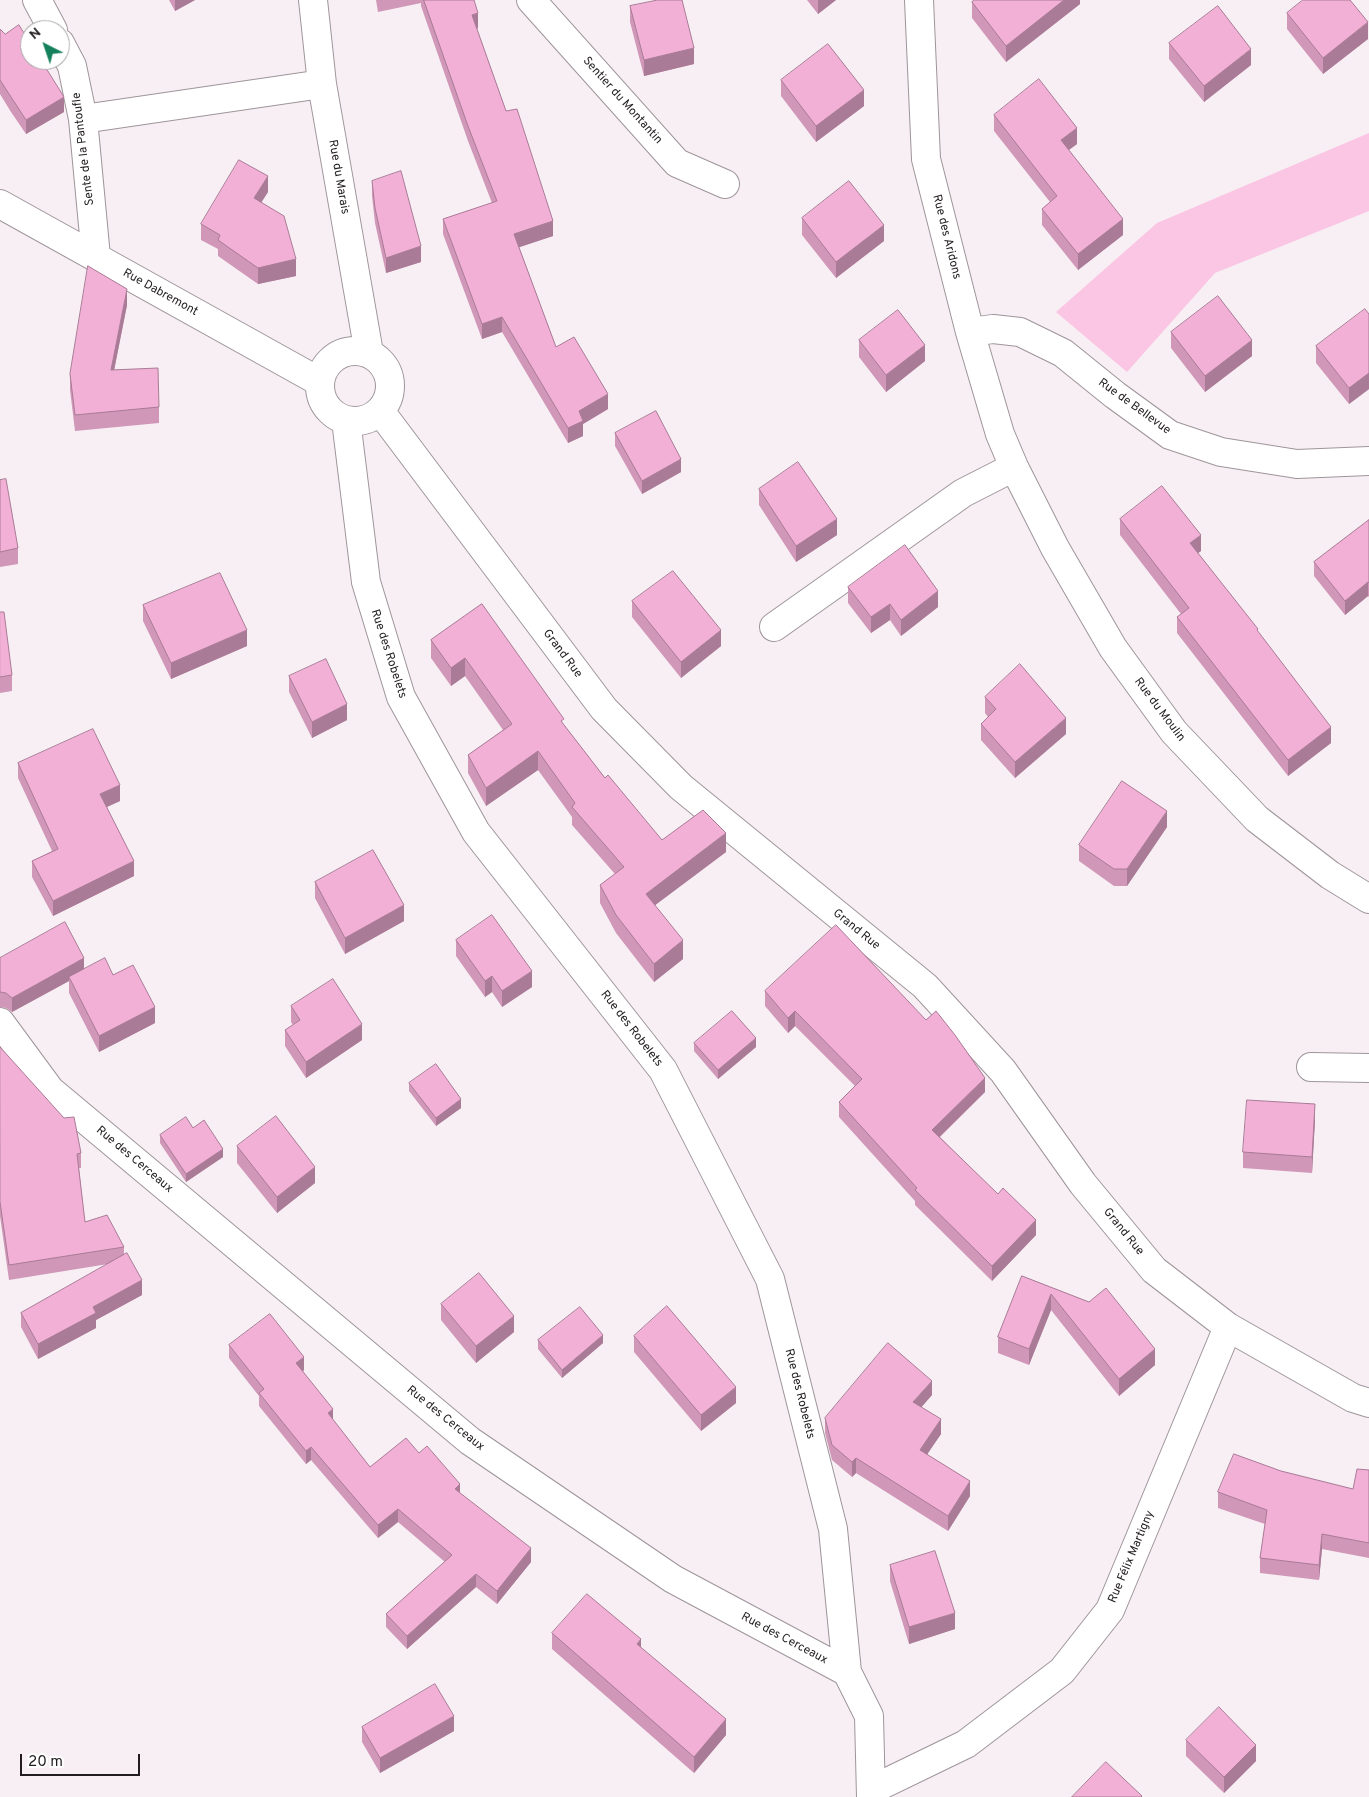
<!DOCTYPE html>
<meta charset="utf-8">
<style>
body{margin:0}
#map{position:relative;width:1369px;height:1797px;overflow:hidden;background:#f8eff4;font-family:Overpass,sans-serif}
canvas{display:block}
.north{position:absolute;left:20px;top:20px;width:50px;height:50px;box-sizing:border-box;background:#fff;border:1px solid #a6a5a5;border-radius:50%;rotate:319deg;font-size:14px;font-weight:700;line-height:20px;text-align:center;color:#211d1f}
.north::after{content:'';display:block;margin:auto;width:18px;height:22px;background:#14805c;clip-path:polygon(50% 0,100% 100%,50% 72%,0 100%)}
.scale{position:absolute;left:20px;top:1754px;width:120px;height:22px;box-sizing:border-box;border:2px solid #211d1f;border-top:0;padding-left:6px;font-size:15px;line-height:18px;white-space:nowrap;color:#211d1f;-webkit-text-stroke:4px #fff;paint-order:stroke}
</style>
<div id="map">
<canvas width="1369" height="1797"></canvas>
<div class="north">N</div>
<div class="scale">20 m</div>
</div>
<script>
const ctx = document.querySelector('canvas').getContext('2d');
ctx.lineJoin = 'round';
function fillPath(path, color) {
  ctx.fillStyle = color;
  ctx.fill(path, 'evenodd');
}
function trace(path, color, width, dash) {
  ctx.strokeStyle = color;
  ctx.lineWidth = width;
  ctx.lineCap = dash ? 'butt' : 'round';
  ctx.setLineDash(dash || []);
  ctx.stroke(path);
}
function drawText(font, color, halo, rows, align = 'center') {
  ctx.font = font + ' Overpass,sans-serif';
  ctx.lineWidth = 4;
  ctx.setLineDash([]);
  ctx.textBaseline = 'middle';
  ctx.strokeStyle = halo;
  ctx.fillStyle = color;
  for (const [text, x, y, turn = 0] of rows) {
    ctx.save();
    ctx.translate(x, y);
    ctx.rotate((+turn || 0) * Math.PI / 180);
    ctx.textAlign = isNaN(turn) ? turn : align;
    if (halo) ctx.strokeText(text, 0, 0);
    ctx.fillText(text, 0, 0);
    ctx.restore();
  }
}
fillPath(new Path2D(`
 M 1369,133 L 1369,211 L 1215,273 L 1127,372 L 1056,312 L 1157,223 Z`), '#fac6e3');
const minor = new Path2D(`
 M 37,0 L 53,30
 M 313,0 L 322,84 L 369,353
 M 531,0 L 677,163 L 725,184
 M 919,0 L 926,159 L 970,332 L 1000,434 L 1014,467 L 1055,548 L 1113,648 L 1174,732 L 1257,819 L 1330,875 L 1369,899
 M 60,43 L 72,66 L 83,119 L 96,257
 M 83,119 L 322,84
 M 0,204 L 320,382
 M 970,332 L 993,329 L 1020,332 L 1063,353 L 1115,395 L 1170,435 L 1221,452 L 1297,464 L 1369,461
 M320 386a35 35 0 1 1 70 0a35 35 0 1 1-70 0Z
 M 380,411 L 604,709 L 681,787 L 925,986 L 1003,1071 L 1083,1184 L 1154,1270 L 1228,1327 L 1353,1398 L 1369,1403
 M 346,420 L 366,582 L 401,697 L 476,832 L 663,1070 L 770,1279 L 833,1529 L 847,1672
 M 774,627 L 963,493 L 1014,467
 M 0,1022 L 50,1090 L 470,1441 L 673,1579 L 847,1672 L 869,1716 L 871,1797
 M 1311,1067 L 1369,1068
 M 871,1790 L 966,1744 L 1062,1671 L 1110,1610 L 1228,1327`);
trace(minor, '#9e959a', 30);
trace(minor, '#fff', 28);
fillPath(new Path2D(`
 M 169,0 L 195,0 L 175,11 Z
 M 376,0 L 474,0 L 478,28 L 477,29 L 506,111 L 553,236 L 519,247 L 556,347 L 608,409 L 583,424 L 583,436 L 568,443 L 502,332 L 482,339 L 443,234 L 443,219 L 492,203 L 468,141 L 421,6 L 421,3 L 378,12 Z
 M 807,0 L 836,0 L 818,14 Z
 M 1080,0 L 1080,4 L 1006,62 L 972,18 L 972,2 Z
 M 630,6 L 694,64 L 644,76 L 630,22 Z
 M 1287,13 L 1368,39 L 1323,74 L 1287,29 Z
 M 0,29 L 64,112 L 26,134 L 11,112 L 0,94 Z
 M 1169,43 L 1251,65 L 1204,102 L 1169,59 Z
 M 781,80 L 864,106 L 816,142 L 781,96 Z
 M 994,115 L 1077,144 L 1068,150 L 1123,235 L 1078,270 L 1042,225 L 1042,209 L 1050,202 L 994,131 Z
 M 372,181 L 421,262 L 386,273 L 375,223 L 372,196 Z
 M 268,192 L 261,202 L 296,276 L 258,284 L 218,256 L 218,249 L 201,240 L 201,224 Z
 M 802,218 L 884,241 L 836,278 L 802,235 Z
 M 127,305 L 114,370 L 159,407 L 159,423 L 75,431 L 70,390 L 70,374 Z
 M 1369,314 L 1369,389 L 1349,404 L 1316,363 L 1316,346 Z
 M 1171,332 L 1252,356 L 1205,392 L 1171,348 Z
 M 859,340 L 925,361 L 886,392 L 859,357 Z
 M 615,433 L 681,472 L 642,494 L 615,446 Z
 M 0,480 L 18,548 L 18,564 L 0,567 Z
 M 759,489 L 837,535 L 796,562 L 759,505 Z
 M 1120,519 L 1201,551 L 1198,553 L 1258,632 L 1331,743 L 1288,776 L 1177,633 L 1177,617 L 1181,614 L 1120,535 Z
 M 1369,520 L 1369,597 L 1368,596 L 1345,615 L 1314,576 L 1314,562 Z
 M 848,587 L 938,607 L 901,636 L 890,620 L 871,633 L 848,603 Z
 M 632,601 L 721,646 L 681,678 L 632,617 Z
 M 482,604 L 564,725 L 605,778 L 662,840 L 726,852 L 655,905 L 683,959 L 654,982 L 616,933 L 600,903 L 600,885 L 615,874 L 572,825 L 572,817 L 538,770 L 486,806 L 468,773 L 468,755 L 503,730 L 465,676 L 451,686 L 431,658 L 431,640 Z
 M 143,605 L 247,646 L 171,679 L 143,621 Z
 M 0,612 L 12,675 L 12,691 L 0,693 Z
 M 289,676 L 347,720 L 312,738 L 289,692 Z
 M 985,697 L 1066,734 L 1015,778 L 981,740 L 981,724 L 988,717 L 985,713 Z
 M 18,763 L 120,801 L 107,807 L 134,876 L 53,916 L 32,877 L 32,861 L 52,851 L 18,778 Z
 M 1167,827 L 1127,886 L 1114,886 L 1079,861 L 1079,845 Z
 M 315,882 L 404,921 L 345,954 L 315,898 Z
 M 456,940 L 532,987 L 502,1007 L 492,992 L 485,997 L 456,956 Z
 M 0,958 L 84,969 L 113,975 L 155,1023 L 99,1052 L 69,993 L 69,981 L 12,1012 L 6,1008 L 0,1007 Z
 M 765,991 L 985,1092 L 940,1137 L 1036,1235 L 992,1281 L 915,1205 L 915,1201 L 839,1117 L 839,1102 L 855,1086 L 795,1026 L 788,1033 L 765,1006 Z
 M 291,1006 L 362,1040 L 306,1078 L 285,1046 L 285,1030 L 293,1025 L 291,1022 Z
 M 694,1043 L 756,1047 L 718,1079 L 694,1051 Z
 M 0,1047 L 81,1153 L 81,1168 L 79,1168 L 85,1222 L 124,1247 L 124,1254 L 142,1295 L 96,1320 L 96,1328 L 38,1359 L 21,1327 L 21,1313 L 108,1264 L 9,1280 L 0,1216 Z
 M 409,1083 L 461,1108 L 436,1126 L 409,1091 Z
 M 1315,1120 L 1312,1173 L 1243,1168 L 1243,1152 Z
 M 193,1128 L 223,1157 L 186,1182 L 160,1143 L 160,1135 Z
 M 237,1146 L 315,1183 L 277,1213 L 237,1163 Z
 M 1022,1276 L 1089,1302 L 1155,1365 L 1119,1396 L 1051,1310 L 1029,1365 L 998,1353 L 998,1337 Z
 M 441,1304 L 514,1332 L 476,1363 L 441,1320 Z
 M 634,1336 L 736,1403 L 701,1431 L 634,1352 Z
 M 538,1340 L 603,1343 L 562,1378 L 538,1349 Z
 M 229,1345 L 304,1370 L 303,1371 L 333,1421 L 370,1467 L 419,1453 L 531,1562 L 497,1604 L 476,1587 L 407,1649 L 386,1627 L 386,1614 L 445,1562 L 398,1522 L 378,1538 L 311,1460 L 306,1464 L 259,1406 L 259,1396 L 229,1358 Z
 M 932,1395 L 921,1407 L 941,1434 L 927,1454 L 970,1496 L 948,1531 L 856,1473 L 852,1477 L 832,1460 L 825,1433 L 825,1418 Z
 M 1369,1470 L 1369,1558 L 1322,1549 L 1319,1580 L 1260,1573 L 1260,1558 L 1265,1524 L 1218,1508 L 1218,1492 L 1281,1471 L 1353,1489 Z
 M 890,1565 L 955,1629 L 909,1644 L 890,1581 Z
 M 552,1633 L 641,1648 L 726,1735 L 694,1773 L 552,1649 Z
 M 362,1727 L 454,1731 L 380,1773 L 362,1742 Z
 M 1186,1740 L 1256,1761 L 1224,1793 L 1186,1756 Z`), '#d097b8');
fillPath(new Path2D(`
 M 175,0 L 195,0 L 175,11 Z
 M 818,0 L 836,0 L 818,14 Z
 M 1064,0 L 1080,0 L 1080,4 L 1006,62 L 1006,46 Z
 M 478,13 L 478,28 L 472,30 L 472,15 Z
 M 1368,22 L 1368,39 L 1323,74 L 1323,58 Z
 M 694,48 L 694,64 L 644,76 L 644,60 Z
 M 1251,49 L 1251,65 L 1204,102 L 1204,86 Z
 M 864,90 L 864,106 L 816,142 L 816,126 Z
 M 64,97 L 64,112 L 26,134 L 26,120 Z
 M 1077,128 L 1077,144 L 1061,156 L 1061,140 Z
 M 268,176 L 268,192 L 254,214 L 254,198 Z
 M 1123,219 L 1123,235 L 1078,270 L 1078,254 Z
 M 553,221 L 553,236 L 514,249 L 514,234 Z
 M 884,225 L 884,241 L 836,278 L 836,262 Z
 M 421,246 L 421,262 L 386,273 L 386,258 Z
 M 296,259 L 296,276 L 258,284 L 258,268 Z
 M 127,289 L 127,305 L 111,386 L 111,370 Z
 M 502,317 L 502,332 L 482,339 L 482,324 Z
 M 1252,340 L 1252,356 L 1205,392 L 1205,376 Z
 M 925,345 L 925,361 L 886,392 L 886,375 Z
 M 1369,373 L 1369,389 L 1349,404 L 1349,388 Z
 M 608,394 L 608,409 L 583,424 L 583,436 L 568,443 L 568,428 L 579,411 Z
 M 681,459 L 681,472 L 642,494 L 642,481 Z
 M 837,519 L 837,535 L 796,562 L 796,546 Z
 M 1201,535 L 1201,551 L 1190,559 L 1190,543 Z
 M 1368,582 L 1368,596 L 1345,615 L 1345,601 Z
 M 938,591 L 938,607 L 901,636 L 901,620 Z
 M 890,604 L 890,620 L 871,633 L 871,617 Z
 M 247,630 L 247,646 L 171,679 L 171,663 Z
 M 721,630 L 721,646 L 681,678 L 681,662 Z
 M 465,658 L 465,676 L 451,686 L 451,668 Z
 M 347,704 L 347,720 L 312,738 L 312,722 Z
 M 1066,718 L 1066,734 L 1015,778 L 1015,762 Z
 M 1331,727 L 1331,743 L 1288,776 L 1288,760 Z
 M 538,751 L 538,770 L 486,806 L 486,788 Z
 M 120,785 L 120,801 L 100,810 L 100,794 Z
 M 1167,811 L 1167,827 L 1127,886 L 1127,869 Z
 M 726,833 L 726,852 L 646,912 L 646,894 Z
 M 134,861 L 134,876 L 53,916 L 53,901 Z
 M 404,905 L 404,921 L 345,954 L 345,938 Z
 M 683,940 L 683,959 L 654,982 L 654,964 Z
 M 84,958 L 84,973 L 69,977 L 69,981 L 12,1012 L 12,998 Z
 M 532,971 L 532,987 L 502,1007 L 502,991 Z
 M 492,976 L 492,992 L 485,997 L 485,981 Z
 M 155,1007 L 155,1023 L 99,1052 L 99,1036 Z
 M 795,1011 L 795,1026 L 788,1033 L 788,1018 Z
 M 362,1024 L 362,1040 L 306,1078 L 306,1062 Z
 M 756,1038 L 756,1047 L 718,1079 L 718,1070 Z
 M 985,1078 L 985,1092 L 932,1144 L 932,1130 Z
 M 461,1099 L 461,1108 L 436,1126 L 436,1118 Z
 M 1315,1104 L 1315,1120 L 1312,1173 L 1312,1157 Z
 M 223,1149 L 223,1157 L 186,1182 L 186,1174 Z
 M 315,1167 L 315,1183 L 277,1213 L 277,1197 Z
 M 1036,1220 L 1036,1235 L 992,1281 L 992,1266 Z
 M 142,1280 L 142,1295 L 96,1320 L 96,1328 L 38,1359 L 38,1344 L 93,1307 Z
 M 1051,1294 L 1051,1310 L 1029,1365 L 1029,1349 Z
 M 514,1316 L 514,1332 L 476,1363 L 476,1346 Z
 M 603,1335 L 603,1343 L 562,1378 L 562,1370 Z
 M 1155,1349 L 1155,1365 L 1119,1396 L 1119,1379 Z
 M 304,1357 L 304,1370 L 296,1376 L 296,1363 Z
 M 932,1381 L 932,1395 L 913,1417 L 913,1402 Z
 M 736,1387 L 736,1403 L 701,1431 L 701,1415 Z
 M 333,1409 L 333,1422 L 328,1413 Z
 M 941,1419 L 941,1434 L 920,1465 L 920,1450 Z
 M 311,1447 L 311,1460 L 306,1464 L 306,1451 Z
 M 856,1458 L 856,1473 L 852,1477 L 852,1462 Z
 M 970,1481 L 970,1496 L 948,1531 L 948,1516 Z
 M 460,1484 L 460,1497 L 455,1489 Z
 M 398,1509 L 398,1522 L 378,1538 L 378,1525 Z
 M 1322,1534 L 1322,1549 L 1319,1580 L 1319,1565 Z
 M 531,1548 L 531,1562 L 497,1604 L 497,1591 Z
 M 476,1574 L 476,1587 L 407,1649 L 407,1636 Z
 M 955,1613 L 955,1629 L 909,1644 L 909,1627 Z
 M 641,1639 L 641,1655 L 637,1644 Z
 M 454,1716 L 454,1731 L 380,1773 L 380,1758 Z
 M 726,1719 L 726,1735 L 694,1773 L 694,1757 Z
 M 1256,1745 L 1256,1761 L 1224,1793 L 1224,1777 Z`), '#a97b96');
const building = new Path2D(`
 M 424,0 L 474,0 L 478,13 L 472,15 L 506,111 L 517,109 L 553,221 L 514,234 L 556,347 L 574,337 L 608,394 L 579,411 L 583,421 L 568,428 L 502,317 L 482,324 L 443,219 L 497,201 L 468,126 Z
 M 658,0 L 682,0 L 694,48 L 644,60 L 630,6 Z
 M 975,0 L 1064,0 L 1006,46 L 972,2 Z
 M 1303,0 L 1350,0 L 1368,22 L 1323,58 L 1287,13 Z
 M 1218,6 L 1251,49 L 1204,86 L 1169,43 Z
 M 19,25 L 30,43 L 30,60 L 41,60 L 64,97 L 26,120 L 11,97 L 0,80 L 0,29 L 5,34 Z
 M 828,44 L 864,90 L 816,126 L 781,80 Z
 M 1039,79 L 1077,128 L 1061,140 L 1123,219 L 1078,254 L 1042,209 L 1057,196 L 994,115 Z
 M 239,160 L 268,176 L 254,198 L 284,216 L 296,259 L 258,268 L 218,240 L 220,235 L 201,224 Z
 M 401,171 L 421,246 L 386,258 L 375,208 L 372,181 Z
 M 849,181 L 884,225 L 836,262 L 802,218 Z
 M 88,266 L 127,289 L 111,370 L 158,368 L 159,407 L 75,415 L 70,374 Z
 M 1218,296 L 1252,340 L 1205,376 L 1171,332 Z
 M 1365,309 L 1369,314 L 1369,373 L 1349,388 L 1316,346 Z
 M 898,310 L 925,345 L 886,375 L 859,340 Z
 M 656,411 L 681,459 L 642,481 L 615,433 Z
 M 798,462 L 837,519 L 796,546 L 759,489 Z
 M 6,479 L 18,548 L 0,552 L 0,480 Z
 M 1162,486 L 1201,535 L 1190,543 L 1258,629 L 1257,630 L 1331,727 L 1288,760 L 1177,617 L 1189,608 L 1120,519 Z
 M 1369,520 L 1369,583 L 1368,582 L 1345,601 L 1314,562 Z
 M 905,545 L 938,591 L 901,620 L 890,604 L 871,617 L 848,587 Z
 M 673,571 L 721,630 L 681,662 L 632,601 Z
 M 220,573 L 247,630 L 171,663 L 143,605 Z
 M 482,604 L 564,719 L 561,721 L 605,778 L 608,775 L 662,840 L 703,810 L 726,833 L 646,894 L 683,940 L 654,964 L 616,915 L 600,885 L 624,867 L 572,807 L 575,803 L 538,751 L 486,788 L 468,755 L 512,724 L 465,658 L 451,668 L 431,640 Z
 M 0,612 L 4,612 L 12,675 L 0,677 Z
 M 326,659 L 347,704 L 312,722 L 289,676 Z
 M 1020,664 L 1066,718 L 1015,762 L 981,724 L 996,709 L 985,697 Z
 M 93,729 L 120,785 L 100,794 L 134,861 L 53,901 L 32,861 L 58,849 L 18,763 Z
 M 1122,781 L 1167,811 L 1127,869 L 1114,869 L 1079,845 Z
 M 373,850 L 404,905 L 345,938 L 315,882 Z
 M 492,915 L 532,971 L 502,991 L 492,976 L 485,981 L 456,940 Z
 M 65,922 L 84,958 L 12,998 L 6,993 L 0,992 L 0,958 Z
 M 836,925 L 926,1020 L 936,1011 L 955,1035 L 985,1078 L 932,1130 L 998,1194 L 1003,1188 L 1036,1220 L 992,1266 L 915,1190 L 917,1188 L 839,1102 L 862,1079 L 795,1011 L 788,1018 L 765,991 Z
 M 105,958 L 113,975 L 133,965 L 155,1007 L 99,1036 L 69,977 Z
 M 333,979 L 362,1024 L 306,1062 L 285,1030 L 300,1020 L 291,1006 Z
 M 732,1011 L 756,1038 L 718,1070 L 694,1043 Z
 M 0,1047 L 64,1118 L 74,1117 L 81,1153 L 77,1154 L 85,1222 L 107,1215 L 124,1247 L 9,1265 L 0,1202 Z
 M 436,1064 L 461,1099 L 436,1118 L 409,1083 Z
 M 1247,1100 L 1315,1104 L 1312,1157 L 1243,1152 Z
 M 276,1116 L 315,1167 L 277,1197 L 237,1146 Z
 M 186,1117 L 193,1128 L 204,1120 L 223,1149 L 186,1174 L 160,1135 Z
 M 127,1253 L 142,1280 L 93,1307 L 96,1313 L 38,1344 L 21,1313 Z
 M 479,1273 L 514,1316 L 476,1346 L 441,1304 Z
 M 1022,1276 L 1089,1302 L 1106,1288 L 1155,1349 L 1119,1379 L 1051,1294 L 1029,1349 L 998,1337 Z
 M 667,1306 L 736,1387 L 701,1415 L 634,1336 Z
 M 580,1307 L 603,1335 L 562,1370 L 538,1340 Z
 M 270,1314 L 304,1357 L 296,1363 L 333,1409 L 328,1413 L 370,1467 L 406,1438 L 419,1453 L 427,1446 L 460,1484 L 455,1489 L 531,1548 L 497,1591 L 476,1574 L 407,1636 L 386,1614 L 452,1555 L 398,1509 L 378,1525 L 311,1447 L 306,1451 L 259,1393 L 264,1389 L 229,1345 Z
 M 888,1343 L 932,1381 L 913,1402 L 941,1419 L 920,1450 L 970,1481 L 948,1516 L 856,1458 L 852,1462 L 832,1445 L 825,1418 Z
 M 1234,1454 L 1281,1471 L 1353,1489 L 1357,1469 L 1369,1470 L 1369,1543 L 1322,1534 L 1319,1565 L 1260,1558 L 1267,1510 L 1218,1492 Z
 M 935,1551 L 955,1613 L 909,1627 L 890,1565 Z
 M 587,1594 L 641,1639 L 637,1644 L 726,1719 L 694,1757 L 552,1633 Z
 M 435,1684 L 454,1716 L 380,1758 L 362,1727 Z
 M 1219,1707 L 1256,1745 L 1224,1777 L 1186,1740 Z
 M 1106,1762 L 1142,1796 L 1141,1797 L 1072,1797 Z`);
fillPath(building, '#f2b0d6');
trace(building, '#a97b96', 1);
drawText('12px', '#211d1f', '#fff', [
 ["Sentier du Montantin",622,101,48],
 ["Sente de la Pantoufle",84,149,-97],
 ["Rue du Marais",338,177,80],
 ["Rue des Aridons",946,237,76],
 ["Rue Dabremont",160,293,29],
 ["Rue de Bellevue",1134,407,36],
 ["Rue des Robelets",388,654,72],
 ["Grand Rue",562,654,53],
 ["Rue du Moulin",1159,710,53],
 ["Grand Rue",856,930,39],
 ["Rue des Robelets",631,1029,52],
 ["Rue des Cerceaux",134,1160,40],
 ["Grand Rue",1123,1232,51],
 ["Rue des Robelets",799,1394,76],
 ["Rue des Cerceaux",445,1419,39],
 ["Rue Félix Martigny",1132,1557,-67],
 ["Rue des Cerceaux",784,1639,28]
]);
</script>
